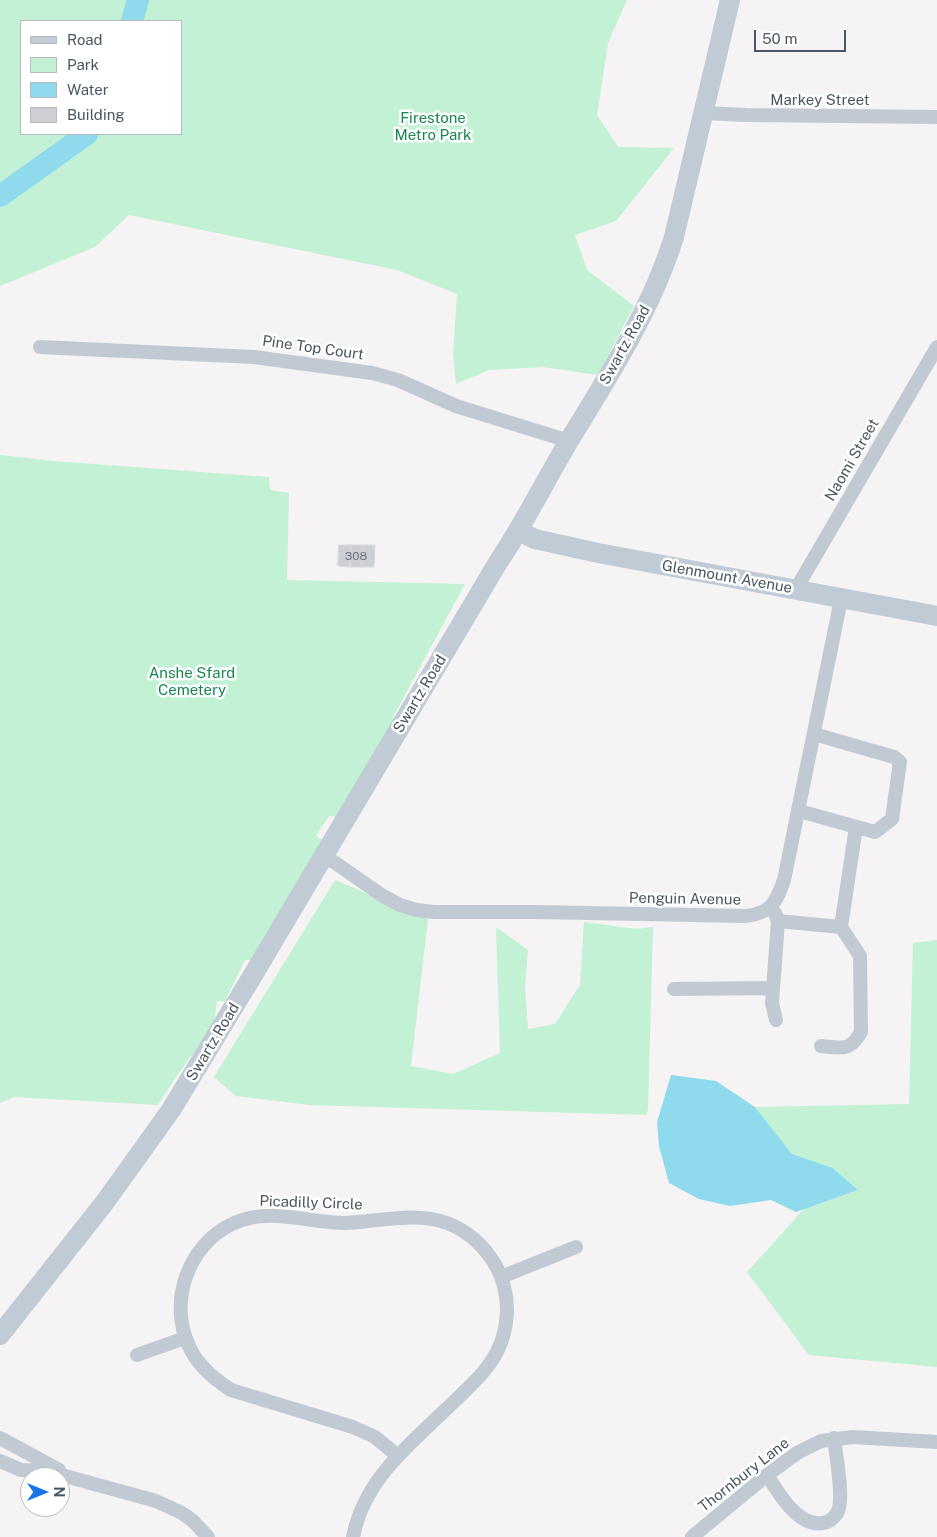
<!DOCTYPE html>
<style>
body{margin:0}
#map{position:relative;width:937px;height:1537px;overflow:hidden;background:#f5f3f3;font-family:"Public Sans",sans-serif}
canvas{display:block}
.legend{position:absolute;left:20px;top:20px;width:162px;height:115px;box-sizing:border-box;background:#fff;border:1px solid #b7bbc0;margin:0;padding:6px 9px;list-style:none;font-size:15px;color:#4a5661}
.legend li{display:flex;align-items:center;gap:10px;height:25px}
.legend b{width:25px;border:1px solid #b7bbc0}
.north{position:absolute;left:20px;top:1467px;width:50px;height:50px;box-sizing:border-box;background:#fff;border:1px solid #b7bbc0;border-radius:50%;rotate:90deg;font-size:14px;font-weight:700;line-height:20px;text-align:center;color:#4a5661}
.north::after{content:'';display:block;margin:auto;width:18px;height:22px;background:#1a73e8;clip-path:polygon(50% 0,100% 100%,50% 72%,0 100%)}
.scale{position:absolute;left:754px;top:30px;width:92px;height:22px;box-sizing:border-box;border:2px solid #4a5661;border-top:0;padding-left:6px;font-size:15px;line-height:18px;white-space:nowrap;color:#4a5661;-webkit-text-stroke:4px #fff;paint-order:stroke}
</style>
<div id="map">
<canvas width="937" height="1537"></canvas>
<ul class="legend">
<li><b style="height:6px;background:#c1cbd6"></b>Road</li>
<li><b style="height:14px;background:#c3f1d5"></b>Park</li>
<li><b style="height:14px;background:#90daee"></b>Water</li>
<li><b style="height:14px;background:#cdcfd5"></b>Building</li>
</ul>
<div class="north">N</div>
<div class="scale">50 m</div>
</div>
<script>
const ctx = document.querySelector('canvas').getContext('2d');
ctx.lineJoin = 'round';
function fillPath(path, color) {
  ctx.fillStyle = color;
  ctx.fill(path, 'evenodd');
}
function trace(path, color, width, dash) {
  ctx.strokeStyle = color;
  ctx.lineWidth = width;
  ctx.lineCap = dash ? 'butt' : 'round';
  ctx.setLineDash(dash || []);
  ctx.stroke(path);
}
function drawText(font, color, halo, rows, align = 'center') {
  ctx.font = font + ' "Public Sans",sans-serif';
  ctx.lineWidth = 5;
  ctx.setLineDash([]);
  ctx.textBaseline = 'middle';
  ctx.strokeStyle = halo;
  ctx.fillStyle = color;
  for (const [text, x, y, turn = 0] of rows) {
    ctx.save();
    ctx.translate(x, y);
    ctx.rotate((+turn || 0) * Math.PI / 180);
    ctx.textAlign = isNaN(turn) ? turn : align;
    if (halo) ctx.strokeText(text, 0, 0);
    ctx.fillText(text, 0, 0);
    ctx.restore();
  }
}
fillPath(new Path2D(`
 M 0,0 L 627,0 L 608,43 L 597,115 L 618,147 L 674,148 L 616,221 L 575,235 L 587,270 L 634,306 L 598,375 L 543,367 L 489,370 L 456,384 L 453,354 L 457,294 L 397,270 L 129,215 L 95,247 L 0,286 ZM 21,21 L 181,21 L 181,134 L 21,134 Z
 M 0,455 L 53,461 L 269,477 L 270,490 L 289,493 L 287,580 L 465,584 L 393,717 L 395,723 L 337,817 L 329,816 L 316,836 L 322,840 L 256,960 L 245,960 L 225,1001 L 217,1001 L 214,1024 L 174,1080 L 158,1105 L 14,1097 L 0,1103 Z
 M 335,880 L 428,919 L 411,1066 L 453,1074 L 500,1053 L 496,927 L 528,950 L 525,986 L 528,1029 L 555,1024 L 580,985 L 584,922 L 637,929 L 653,927 L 648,1110 L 646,1115 L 309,1105 L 236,1096 L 214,1077 Z
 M 937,940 L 937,1367 L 809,1355 L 747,1272 L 804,1209 L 858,1190 L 833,1168 L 792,1154 L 755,1107 L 909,1104 L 913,943 Z`), '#c3f1d5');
fillPath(new Path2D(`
 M 671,1075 L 716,1081 L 755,1107 L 792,1154 L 833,1168 L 858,1190 L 796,1212 L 771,1200 L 730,1206 L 699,1199 L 669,1183 L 659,1146 L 657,1122 Z`), '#90daee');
trace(new Path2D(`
 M 132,21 L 138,0
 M 0,196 L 87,134`), '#90daee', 22);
const building = new Path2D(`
 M 339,545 L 351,545 L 350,567 L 338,566 Z
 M 351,545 L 363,545 L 362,567 L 350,567 Z
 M 363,545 L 375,545 L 374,567 L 362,567 Z`);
fillPath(building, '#cdcfd5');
trace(building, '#d7d9de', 1);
trace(new Path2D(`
 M 703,113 L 747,115 L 937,117
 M 40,347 L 254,357 L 372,373 L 398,380 L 456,406 L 569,441
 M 796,589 L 937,347
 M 799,811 L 875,832 L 892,819 L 900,762 L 894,757 L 814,734
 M 324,857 L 334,862 L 383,896 L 400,905 L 417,910 L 434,912 L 535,912 L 746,916 C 772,913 776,902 784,880 L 841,599
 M 775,913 L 778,921 L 841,927
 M 674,989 L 773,988
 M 776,1020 L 772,1003 L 778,921
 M 821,1046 C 841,1048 850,1052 861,1032 L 860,956 L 841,927 L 856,827
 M 501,1277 L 576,1247
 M 137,1355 L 185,1338
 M 0,1438 L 59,1470
 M 0,1461 L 21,1470 L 47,1471 L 156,1501 L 182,1513 L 193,1521 L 208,1537
 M 767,1475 C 779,1494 800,1531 827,1522 C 832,1520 838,1514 839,1508 C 843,1492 836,1456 834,1438
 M 353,1537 C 359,1506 377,1478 398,1456 C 418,1435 439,1416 460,1396 C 470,1386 480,1377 488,1366 C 510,1337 513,1297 496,1266 C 485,1247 468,1231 447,1223 C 415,1211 378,1222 345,1223 C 307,1223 270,1206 232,1224 C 188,1245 168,1302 189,1346 C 197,1365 214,1379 231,1390 L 353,1427 L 375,1437 L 398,1456
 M 692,1537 L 767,1475 L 797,1453 L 821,1441 L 853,1437 L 937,1442`), '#c1cad2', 14);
trace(new Path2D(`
 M 519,531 L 535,539 L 598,553 L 937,616
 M 0,1335 L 105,1202 L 171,1110 L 253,975 L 497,564 C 524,524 545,481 570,439 C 610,374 651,310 674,237 L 730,0`), '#c1cbd6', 20);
drawText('12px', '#6b747e', null, [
 ["308",356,556]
]);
drawText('15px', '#4a5661', '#fff', [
 ["Markey Street",820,100],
 ["Swartz Road",625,345,-61],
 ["Pine Top Court",313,348,8],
 ["Naomi Street",852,460,-60],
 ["Glenmount Avenue",727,577,10],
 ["Swartz Road",420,694,-59],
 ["Penguin Avenue",685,899,1],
 ["Swartz Road",213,1042,-59],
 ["Picadilly Circle",311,1203,2],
 ["Thornbury Lane",744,1475,-38]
]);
drawText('15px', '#17864f', '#fff', [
 ["Firestone",433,118],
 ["Metro Park",433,135],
 ["Anshe Sfard",192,673],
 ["Cemetery",192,690]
]);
</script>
